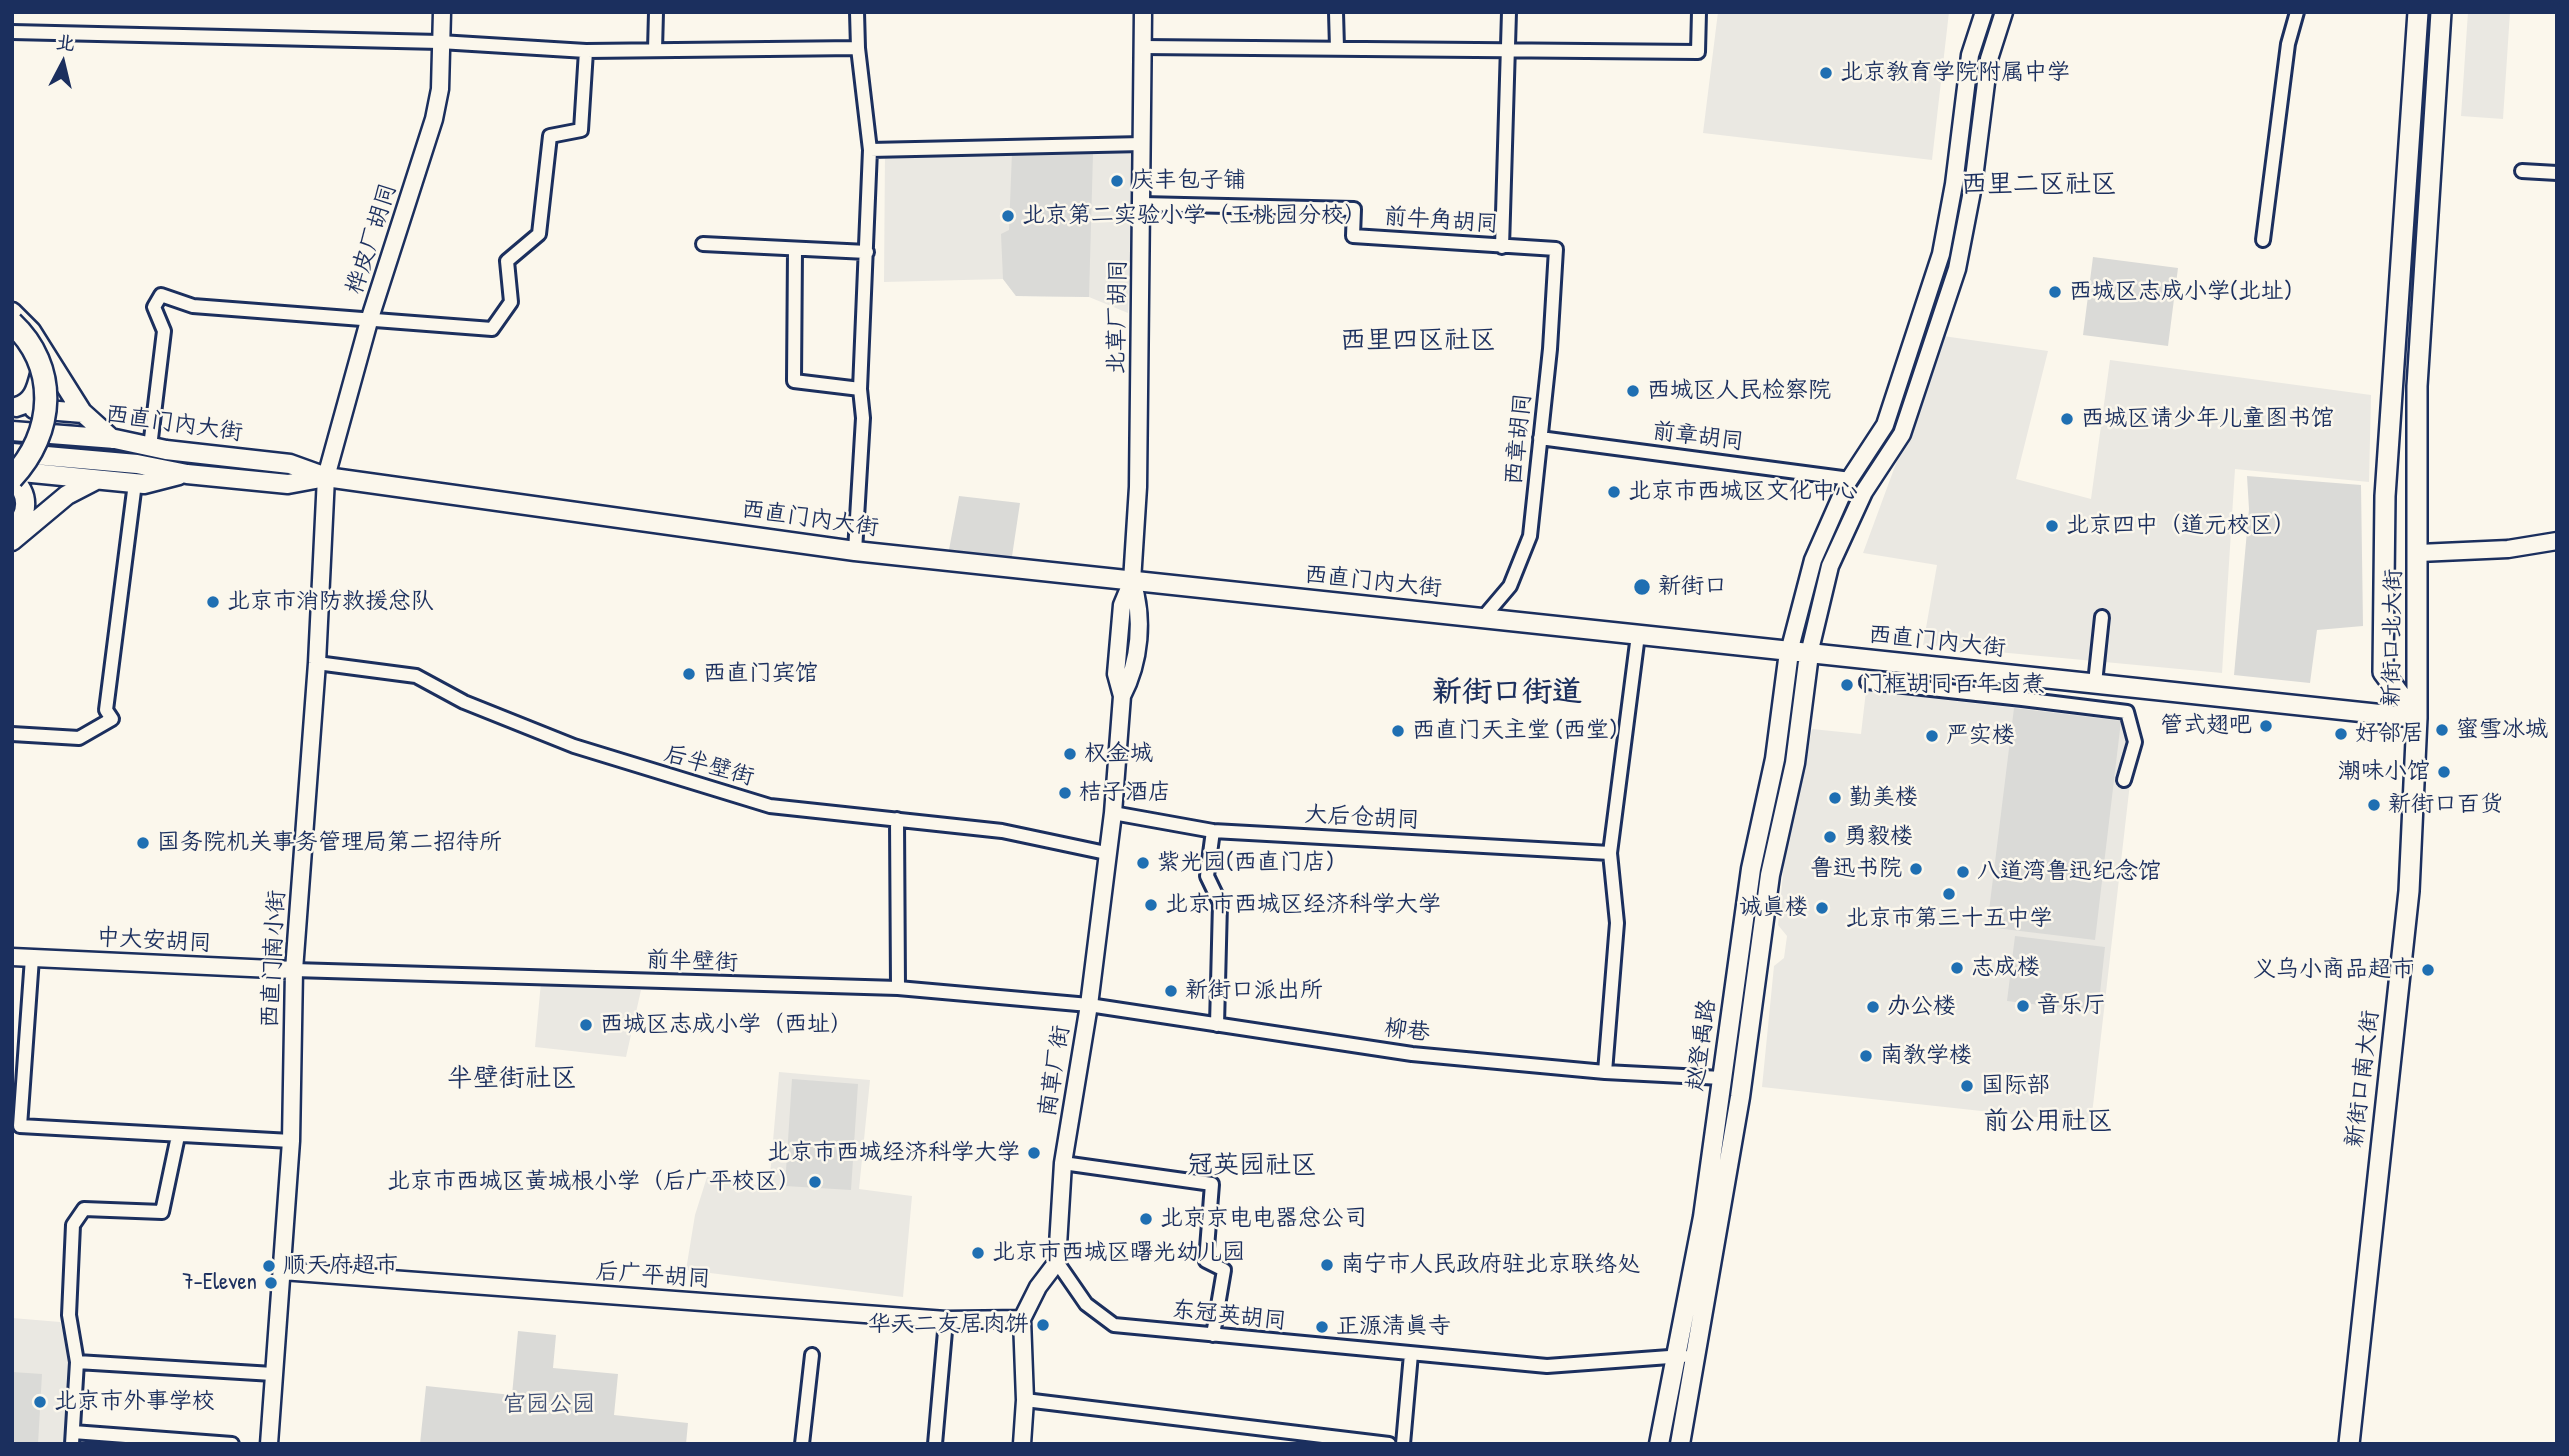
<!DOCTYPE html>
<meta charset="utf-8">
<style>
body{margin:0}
#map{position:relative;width:2569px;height:1456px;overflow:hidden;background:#fbf7ec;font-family:"Patrick Hand","LXGW WenKai TC",sans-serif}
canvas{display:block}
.frame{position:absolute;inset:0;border:14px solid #1b2f5e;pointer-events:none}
.north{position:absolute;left:28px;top:28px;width:70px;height:70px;-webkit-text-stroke:5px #fbf7ec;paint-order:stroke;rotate:7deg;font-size:19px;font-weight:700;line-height:28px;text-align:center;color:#1b2f5e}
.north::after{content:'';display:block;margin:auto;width:24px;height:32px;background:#1b2f5e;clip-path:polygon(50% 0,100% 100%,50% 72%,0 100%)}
</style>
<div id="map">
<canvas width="2569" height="1456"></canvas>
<div class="frame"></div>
<div class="north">北</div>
</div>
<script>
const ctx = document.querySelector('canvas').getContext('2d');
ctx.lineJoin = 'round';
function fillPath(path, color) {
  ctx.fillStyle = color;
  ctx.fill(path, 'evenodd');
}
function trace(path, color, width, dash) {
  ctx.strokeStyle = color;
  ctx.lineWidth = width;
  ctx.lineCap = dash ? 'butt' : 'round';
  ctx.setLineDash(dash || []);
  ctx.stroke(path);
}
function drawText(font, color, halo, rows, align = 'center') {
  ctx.font = font + ' "Patrick Hand","LXGW WenKai TC",sans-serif';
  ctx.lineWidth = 5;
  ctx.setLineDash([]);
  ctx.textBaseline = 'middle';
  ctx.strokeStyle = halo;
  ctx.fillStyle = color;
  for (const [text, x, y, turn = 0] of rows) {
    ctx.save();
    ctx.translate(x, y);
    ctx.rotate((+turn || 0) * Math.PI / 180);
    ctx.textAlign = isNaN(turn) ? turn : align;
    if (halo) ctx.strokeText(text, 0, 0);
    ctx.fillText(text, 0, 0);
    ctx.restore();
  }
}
fillPath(new Path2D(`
 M 1718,12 L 1949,12 L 1932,160 L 1703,133 Z
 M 2468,12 L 2510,12 L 2503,119 L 2461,116 Z
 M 1134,149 L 1128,313 L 1089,297 L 1016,296 L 1003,279 L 884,282 L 885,154 Z
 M 1943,336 L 2048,351 L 2016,479 L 2091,499 L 2110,360 L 2371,395 L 2369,482 L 2235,469 L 2222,673 L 1923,645 L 1937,565 L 1863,553 Z
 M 1866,691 L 2137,722 L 2091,1123 L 1762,1087 L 1774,966 L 1784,958 L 1787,936 L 1778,925 L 1784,863 L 1812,729 L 1861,734 Z
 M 541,982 L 641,990 L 626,1057 L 535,1047 Z
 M 779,1072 L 870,1080 L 859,1189 L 912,1196 L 903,1297 L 686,1270 L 695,1215 L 707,1177 L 769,1187 Z
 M 12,1318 L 60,1322 L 72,1360 L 65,1444 L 12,1444 Z`), '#eae8e2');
fillPath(new Path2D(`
 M 1012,152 L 1093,154 L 1089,297 L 1016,296 L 1003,279 L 1001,234 L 1009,230 Z
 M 2093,257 L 2178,268 L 2168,346 L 2083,335 Z
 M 2247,476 L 2361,485 L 2363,626 L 2317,630 L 2310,683 L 2234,675 L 2249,509 Z
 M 959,496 L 1020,503 L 1011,563 L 948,555 Z
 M 2014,708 L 2121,721 L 2095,940 L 1987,927 Z
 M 2015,936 L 2105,947 L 2098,1012 L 2007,1001 Z
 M 792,1079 L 858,1084 L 851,1190 L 785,1186 Z
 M 518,1331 L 556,1335 L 553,1368 L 618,1374 L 614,1415 L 688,1423 L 686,1444 L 420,1444 L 426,1386 L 512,1395 Z
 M 12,1372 L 42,1374 L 38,1444 L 12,1444 Z`), '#dadad7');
const minor = new Path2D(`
 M 1336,12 L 1337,48
 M 12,32 L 440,42 L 586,51 L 858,48
 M 1142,47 L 1698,52 L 1699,12
 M 655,50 L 656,12
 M 870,150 L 1143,144
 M 2522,171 L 2557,173
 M 1142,204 L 1354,209 L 1353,236 L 1556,249 L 1550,349 L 1530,536 L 1510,586 L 1482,619
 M 2263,240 L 2288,44 L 2297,12
 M 703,244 L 867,252
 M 1502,247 L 1509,12
 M 795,250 L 794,381 L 860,389
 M 1540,438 L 1850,479
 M 150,447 L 164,331 L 154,307 L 161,295 L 193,306 L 492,329 L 511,302 L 507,261 L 539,234 L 550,136 L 581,130 L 586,51
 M 855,551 L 863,418 L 860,389 L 870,150 L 858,48 L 857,12
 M 317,663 L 416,676 L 464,702 L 574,746 L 770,806 L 1002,831 L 1106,853
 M 1867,682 L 2022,699 L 2025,676
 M 2095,683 L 2102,617
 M 2022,699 L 2127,712 L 2135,742 L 2124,780
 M 12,734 L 79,738 L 112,719 L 106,710 L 135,483
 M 1113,813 L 1213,831 L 1610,853
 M 897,819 L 898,988
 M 1213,831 L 1207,876 L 1220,903 L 1217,1025
 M 32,958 L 20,1126 L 291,1141
 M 294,970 L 898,988 L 1089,1005 L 1412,1054 L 1605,1072 L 1722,1078
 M 1605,1072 L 1617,923 L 1610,853 L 1638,635
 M 1063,1163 L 1212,1184 L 1206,1261 L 1224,1270 L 1213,1335
 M 1057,1262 L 1086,1304 L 1114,1325 L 1547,1366 L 1683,1356
 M 77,1362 L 273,1374
 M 1025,1400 L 1389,1444
 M 73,1432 L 232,1444
 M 72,1444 L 77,1362 L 69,1315 L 73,1225 L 84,1209 L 162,1212 L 178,1136
 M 802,1444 L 812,1355
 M 935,1444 L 946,1320
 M 1403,1444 L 1411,1354`);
const tertiary = new Path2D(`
 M 2419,553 L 2508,549 L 2557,541
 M 1789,652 L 1813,560 L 1847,483 L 1885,425 L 1941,254 L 1954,184 L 1970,55 L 1984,12
 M 1809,654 L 1830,566 L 1864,492 L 1902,434 L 1957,269 L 1973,186 L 1989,59 L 2004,12
 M 1122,696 C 1140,662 1144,618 1132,581
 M 12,957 L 294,970
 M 282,1271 L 946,1320 L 1022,1319
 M 269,1444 L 291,1141 L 294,970 L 317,663 L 326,477 L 369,321 L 434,119 L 440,89 L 442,12
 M 1022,1444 L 1025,1400 L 1022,1319 L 1038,1287 L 1057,1262 L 1063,1163 L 1089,1005 L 1113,813 L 1122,696 L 1116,674 L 1122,605 L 1132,581 L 1138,487 L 1143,12`);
const secondary = new Path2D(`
 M 12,312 L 31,331 L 82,412 L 112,439
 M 16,407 C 34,403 37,386 41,370
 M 34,409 L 83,413
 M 12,431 L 115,439 L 166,450 L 290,464 L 326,477 L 855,551 L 2417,718
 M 12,453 L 137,464 L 187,474 L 288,484 L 326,477
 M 12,471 L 144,484 L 179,475
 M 12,478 C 29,493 30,514 12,529
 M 12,541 L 67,495 L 96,480
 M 1659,1444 L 1703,1217 L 1751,869 L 1775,759 L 1789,652
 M 1680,1444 L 1740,1097 L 1770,875 L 1795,763 L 1809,654`);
const primary = new Path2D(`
 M 2417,718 L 2383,672 L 2385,496 L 2418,12
 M 2349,1444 L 2409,891 L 2417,718 L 2417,386 L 2441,12`);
trace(minor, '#1b2f5e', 18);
trace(tertiary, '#1b2f5e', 21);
trace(secondary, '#1b2f5e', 23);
trace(primary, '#1b2f5e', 24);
trace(minor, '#fbf7ec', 12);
trace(tertiary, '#fbf7ec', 16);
trace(secondary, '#fbf7ec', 18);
trace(primary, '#fbf7ec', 19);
const trunkBridge = new Path2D(`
 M 12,323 C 59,367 55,432 12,478`);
trace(trunkBridge, '#1b2f5e', 26, []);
trace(trunkBridge, '#fbf7ec', 21);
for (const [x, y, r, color] of [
 [1826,73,7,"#1f6fb2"],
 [1117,181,7,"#1f6fb2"],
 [1008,216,7,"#1f6fb2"],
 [2055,292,7,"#1f6fb2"],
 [1633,391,7,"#1f6fb2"],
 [2067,419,7,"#1f6fb2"],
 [1614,492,7,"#1f6fb2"],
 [2052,526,7,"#1f6fb2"],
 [1642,587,9,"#1f6fb2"],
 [213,602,7,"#1f6fb2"],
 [689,674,7,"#1f6fb2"],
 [1847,685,7,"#1f6fb2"],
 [2266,726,7,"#1f6fb2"],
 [2442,730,7,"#1f6fb2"],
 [1398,731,7,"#1f6fb2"],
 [2341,734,7,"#1f6fb2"],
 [1932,736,7,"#1f6fb2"],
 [1070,754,7,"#1f6fb2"],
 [2444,772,7,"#1f6fb2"],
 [1065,793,7,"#1f6fb2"],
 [1835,798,7,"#1f6fb2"],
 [2374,805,7,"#1f6fb2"],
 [1830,837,7,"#1f6fb2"],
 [143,843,7,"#1f6fb2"],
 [1143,863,7,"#1f6fb2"],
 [1916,869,7,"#1f6fb2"],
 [1963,872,7,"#1f6fb2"],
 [1949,894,7,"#1f6fb2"],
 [1151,905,7,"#1f6fb2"],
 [1822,908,7,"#1f6fb2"],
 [1957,968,7,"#1f6fb2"],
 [2428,970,7,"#1f6fb2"],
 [1171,991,7,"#1f6fb2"],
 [2023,1006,7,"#1f6fb2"],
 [1873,1007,7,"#1f6fb2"],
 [586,1025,7,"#1f6fb2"],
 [1866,1056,7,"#1f6fb2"],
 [1967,1086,7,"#1f6fb2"],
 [1034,1153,7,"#1f6fb2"],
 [815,1182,7,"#1f6fb2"],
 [1146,1219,7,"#1f6fb2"],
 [978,1253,7,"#1f6fb2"],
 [1327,1265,7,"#1f6fb2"],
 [269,1266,7,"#1f6fb2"],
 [271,1283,7,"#1f6fb2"],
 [1043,1325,7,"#1f6fb2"],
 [1322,1327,7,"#1f6fb2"],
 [40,1402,7,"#1f6fb2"]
]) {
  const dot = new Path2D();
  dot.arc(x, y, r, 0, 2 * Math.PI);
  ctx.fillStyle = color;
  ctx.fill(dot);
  trace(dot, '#fbf7ec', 2.5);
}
drawText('23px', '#1b2f5e', '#fbf7ec', [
 ["北京教育学院附属中学",1840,73],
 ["庆丰包子铺",1131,181],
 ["北京第二实验小学（玉桃园分校）",1022,216],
 ["西城区志成小学(北址)",2069,292],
 ["西城区人民检察院",1647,391],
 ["西城区请少年儿童图书馆",2081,419],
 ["北京市西城区文化中心",1628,492],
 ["北京四中（道元校区）",2066,526],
 ["新街口",1658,587],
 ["北京市消防救援总队",227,602],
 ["西直门宾馆",703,674],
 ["门框胡同百年卤煮",1861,685],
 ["管式翅吧",2252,726,"right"],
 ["蜜雪冰城",2456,730],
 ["西直门天主堂 (西堂)",1412,731],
 ["好邻居",2355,734],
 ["严实楼",1946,736],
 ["权金城",1084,754],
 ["潮味小馆",2430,772,"right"],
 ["桔子酒店",1079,793],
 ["勤美楼",1849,798],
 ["新街口百货",2388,805],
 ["勇毅楼",1844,837],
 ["国务院机关事务管理局第二招待所",157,843],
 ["紫光园(西直门店)",1157,863],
 ["鲁迅书院",1902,869,"right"],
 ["八道湾鲁迅纪念馆",1977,872],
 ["北京市西城区经济科学大学",1165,905],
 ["诚真楼",1808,908,"right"],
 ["北京市第三十五中学",1949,919,"center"],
 ["志成楼",1971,968],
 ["义乌小商品超市",2414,970,"right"],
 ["新街口派出所",1185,991],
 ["音乐厅",2037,1006],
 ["办公楼",1887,1007],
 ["西城区志成小学（西址）",600,1025],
 ["南教学楼",1880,1056],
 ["国际部",1981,1086],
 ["北京市西城经济科学大学",1020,1153,"right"],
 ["北京市西城区黄城根小学（后广平校区）",801,1182,"right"],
 ["北京京电电器总公司",1160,1219],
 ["北京市西城区曙光幼儿园",992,1253],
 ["南宁市人民政府驻北京联络处",1341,1265],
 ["顺天府超市",283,1266],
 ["7-Eleven",257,1283,"right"],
 ["华天二友居肉饼",1029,1325,"right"],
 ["正源清真寺",1336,1327],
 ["北京市外事学校",54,1402]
], 'left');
drawText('23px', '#1b2f5e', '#fbf7ec', [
 ["前牛角胡同",1441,221,4],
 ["桦皮厂胡同",372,239,-72],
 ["北草厂胡同",1118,317,-89],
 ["西直门内大街",174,424,8],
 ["前章胡同",1698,437,7],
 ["西章胡同",1519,439,-84],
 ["西直门内大街",810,519,8],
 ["西直门内大街",1373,582,6],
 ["新街口北大街",2393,638,-89],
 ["西直门内大街",1937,642,6],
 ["后半壁街",709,766,16],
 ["大后仓胡同",1362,818,3],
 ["中大安胡同",154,941,3],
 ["西直门南小街",274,959,-87],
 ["前半壁街",692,962,2],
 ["柳巷",1407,1031,7],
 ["赵登禹路",1702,1045,-82],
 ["南草厂街",1055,1071,-81],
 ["新街口南大街",2363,1079,-83],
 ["后广平胡同",653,1276,4],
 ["东冠英胡同",1229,1316,6]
]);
drawText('23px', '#415176', '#fbf7ec', [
 ["官园公园",549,1405]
]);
drawText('26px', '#1b2f5e', '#fbf7ec', [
 ["西里二区社区",2039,185],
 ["西里四区社区",1418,341],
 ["半壁街社区",512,1079],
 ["前公用社区",2048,1122],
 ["冠英园社区",1252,1166]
]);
drawText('bold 30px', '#1b2f5e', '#fbf7ec', [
 ["新街口街道",1507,693]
]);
</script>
